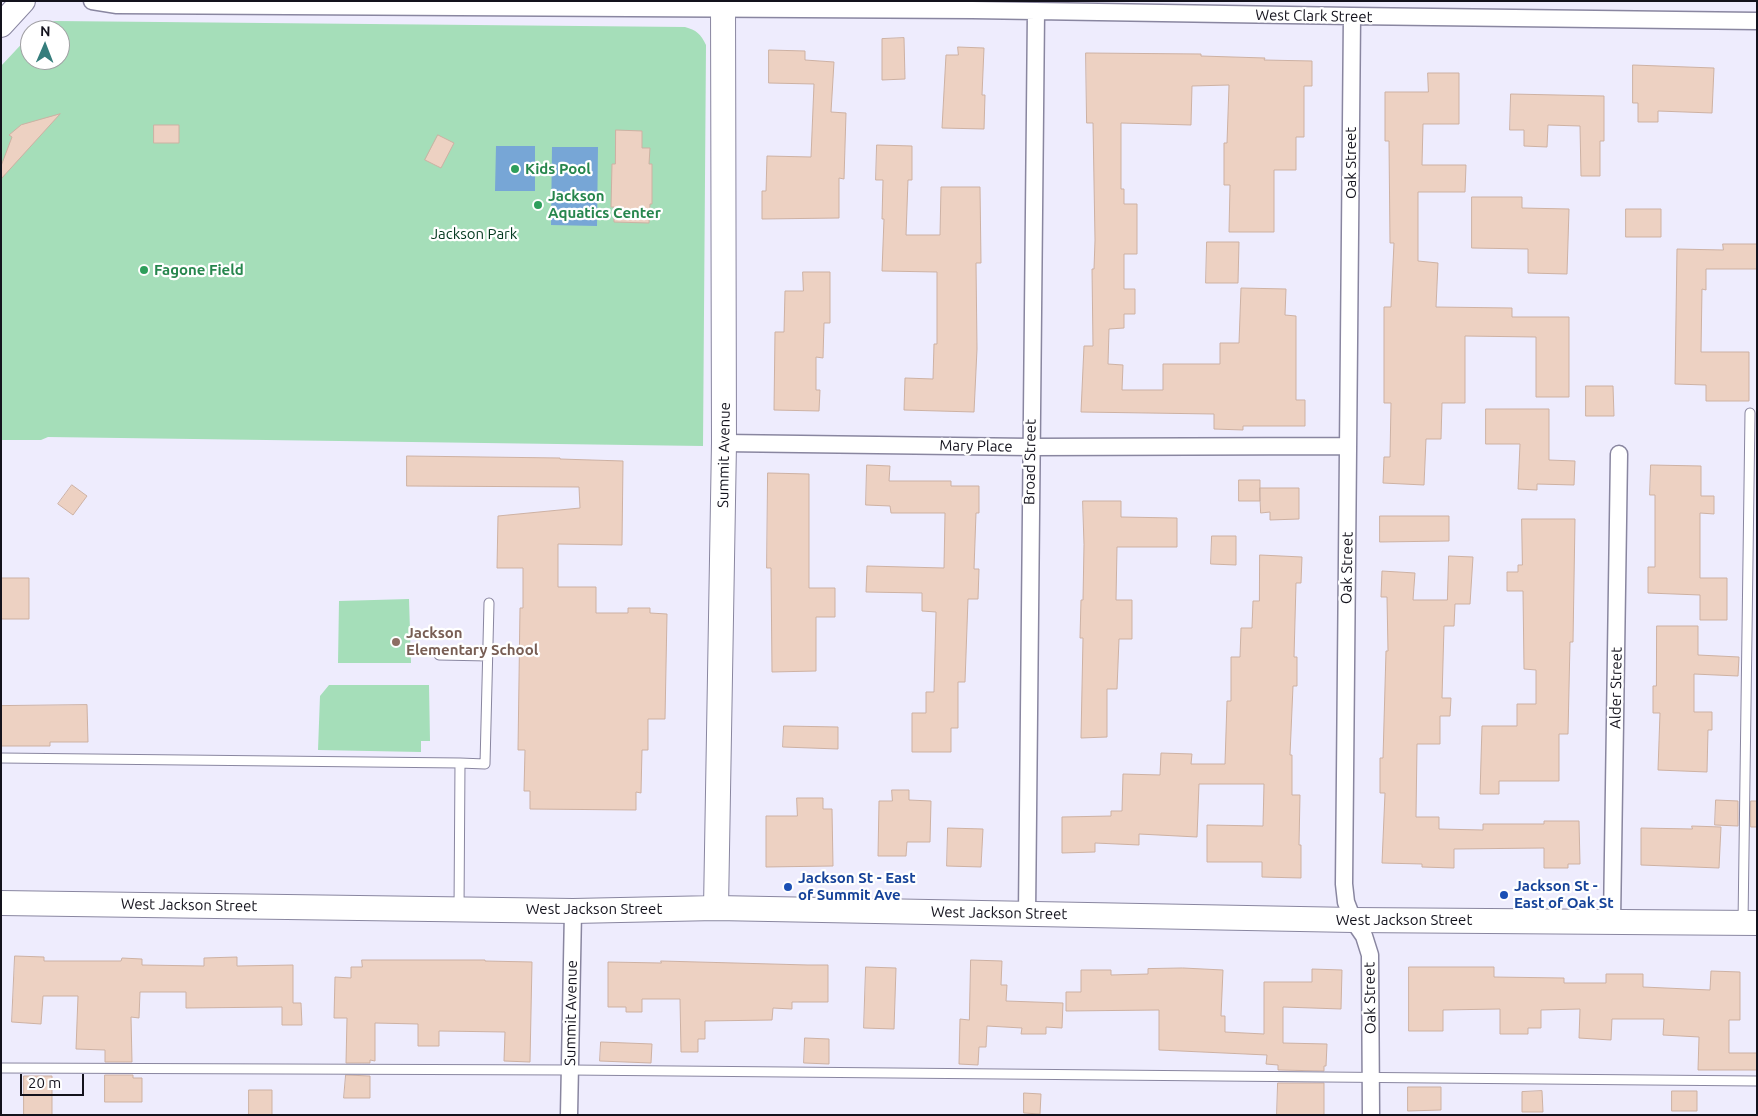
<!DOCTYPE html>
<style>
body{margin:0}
#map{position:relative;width:1758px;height:1116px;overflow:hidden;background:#eeecfd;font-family:Ubuntu,sans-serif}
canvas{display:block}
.frame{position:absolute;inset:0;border:2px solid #13121c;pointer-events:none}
.north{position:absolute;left:20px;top:20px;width:50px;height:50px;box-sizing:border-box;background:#fff;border:1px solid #a1a0a4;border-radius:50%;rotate:1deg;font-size:14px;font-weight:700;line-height:20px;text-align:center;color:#13121c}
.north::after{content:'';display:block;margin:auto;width:18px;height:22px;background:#357d7c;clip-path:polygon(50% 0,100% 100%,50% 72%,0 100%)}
.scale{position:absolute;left:20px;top:1074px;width:64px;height:22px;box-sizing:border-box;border:2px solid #13121c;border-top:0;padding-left:6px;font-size:15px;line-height:18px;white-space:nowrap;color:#13121c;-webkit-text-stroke:4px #fff;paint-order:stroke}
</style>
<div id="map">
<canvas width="1758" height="1116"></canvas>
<div class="frame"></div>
<div class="north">N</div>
<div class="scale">20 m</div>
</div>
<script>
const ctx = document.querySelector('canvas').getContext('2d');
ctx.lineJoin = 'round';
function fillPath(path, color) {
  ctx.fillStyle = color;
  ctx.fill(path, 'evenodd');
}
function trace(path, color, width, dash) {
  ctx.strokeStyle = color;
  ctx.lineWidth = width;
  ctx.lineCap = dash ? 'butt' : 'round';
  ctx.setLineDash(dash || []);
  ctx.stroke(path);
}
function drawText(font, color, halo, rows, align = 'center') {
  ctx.font = font + ' Ubuntu,sans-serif';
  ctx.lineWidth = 4.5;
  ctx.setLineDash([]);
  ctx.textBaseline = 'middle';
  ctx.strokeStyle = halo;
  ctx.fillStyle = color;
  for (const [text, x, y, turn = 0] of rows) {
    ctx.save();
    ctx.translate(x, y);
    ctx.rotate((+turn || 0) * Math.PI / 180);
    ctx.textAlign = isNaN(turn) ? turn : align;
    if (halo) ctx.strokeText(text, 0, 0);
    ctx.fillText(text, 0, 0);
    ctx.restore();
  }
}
fillPath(new Path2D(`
 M 55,21 L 685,27 C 696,30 701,34 706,45 L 703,446 L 48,437 L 41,440 L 1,440 L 1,66 L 30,35 L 30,60 L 60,60 L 60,30 L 35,30 L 45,23 Z
 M 409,599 L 411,663 L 338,663 L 339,601 Z
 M 329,685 L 429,685 L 430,741 L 421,741 L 421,752 L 318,750 L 320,696 Z`), '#a5deb9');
fillPath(new Path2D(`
 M 496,146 L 535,146 L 535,191 L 495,191 Z
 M 552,147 L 598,147 L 597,226 L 551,225 Z`), '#77a6d6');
const building = new Path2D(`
 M 904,38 L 905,79 L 882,80 L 882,39 Z
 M 958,47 L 984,48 L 982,95 L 985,95 L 984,129 L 942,128 L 946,55 L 958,55 Z
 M 769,50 L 805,51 L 805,60 L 834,62 L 831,112 L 846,113 L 844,179 L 839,178 L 839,218 L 762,219 L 762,191 L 766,191 L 767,156 L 811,157 L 814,84 L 769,83 Z
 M 1086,53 L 1201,54 L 1201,56 L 1265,58 L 1264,60 L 1312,61 L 1312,86 L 1304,86 L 1304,137 L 1296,137 L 1296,170 L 1274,170 L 1274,232 L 1229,232 L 1230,185 L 1224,185 L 1224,143 L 1227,143 L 1229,85 L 1192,86 L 1191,125 L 1121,123 L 1121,189 L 1124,189 L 1124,204 L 1137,204 L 1137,254 L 1124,254 L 1124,289 L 1135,289 L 1135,314 L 1124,314 L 1124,328 L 1109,329 L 1108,364 L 1123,365 L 1122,390 L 1163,390 L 1163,364 L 1220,364 L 1220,343 L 1239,343 L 1241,288 L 1286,289 L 1285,315 L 1296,316 L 1296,400 L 1305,400 L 1305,426 L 1243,426 L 1243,430 L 1214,429 L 1214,414 L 1081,412 L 1084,346 L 1093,346 L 1092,269 L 1094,269 L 1095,240 L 1093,123 L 1087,123 Z
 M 1633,65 L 1714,68 L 1712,113 L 1658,111 L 1658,122 L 1638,122 L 1638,103 L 1633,103 Z
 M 1428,73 L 1459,73 L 1459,124 L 1423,124 L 1422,165 L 1466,165 L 1465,192 L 1418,192 L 1418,261 L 1438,263 L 1436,307 L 1512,308 L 1512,317 L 1569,317 L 1569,397 L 1536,397 L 1536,337 L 1465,336 L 1465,403 L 1442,403 L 1441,439 L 1426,439 L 1424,485 L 1383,483 L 1384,457 L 1390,457 L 1391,403 L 1384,403 L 1384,307 L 1391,307 L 1394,243 L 1390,243 L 1389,141 L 1385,141 L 1385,92 L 1428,92 Z
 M 1511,94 L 1604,96 L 1604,141 L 1600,141 L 1600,176 L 1581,176 L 1580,126 L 1548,125 L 1547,147 L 1524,146 L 1524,130 L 1510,130 Z
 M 60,114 L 1,179 L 1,166 L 12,137 L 9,135 L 21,125 Z
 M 154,125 L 179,125 L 179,143 L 154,143 Z
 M 616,130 L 642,131 L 642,148 L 650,148 L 649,164 L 652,164 L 652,204 L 650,204 L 649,223 L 614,222 L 614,207 L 611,207 L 612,164 L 615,164 Z
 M 438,135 L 454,143 L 441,168 L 425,160 Z
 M 877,145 L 912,146 L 912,180 L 908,180 L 906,235 L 940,235 L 941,187 L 980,187 L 981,263 L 976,263 L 977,349 L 974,412 L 904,410 L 905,378 L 933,379 L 934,344 L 937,344 L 937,272 L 882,271 L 884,219 L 882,219 L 883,180 L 876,180 Z
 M 1472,197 L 1522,197 L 1522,208 L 1569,209 L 1567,274 L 1528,273 L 1528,249 L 1472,248 Z
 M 1626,209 L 1661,209 L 1661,237 L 1626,237 Z
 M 1207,242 L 1239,242 L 1238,283 L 1206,283 Z
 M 1723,244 L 1757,244 L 1757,269 L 1706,269 L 1706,290 L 1702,289 L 1701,352 L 1749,352 L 1749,401 L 1706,401 L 1706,385 L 1675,384 L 1677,249 L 1723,250 Z
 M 803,272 L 830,272 L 830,323 L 824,323 L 823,358 L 816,357 L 816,390 L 820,390 L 819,411 L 774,410 L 775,332 L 784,332 L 785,291 L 803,291 Z
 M 1586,386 L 1613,386 L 1614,416 L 1586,416 Z
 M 1486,409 L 1549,409 L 1549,460 L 1575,461 L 1574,485 L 1537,484 L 1537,490 L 1518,489 L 1520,444 L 1486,444 Z
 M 407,456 L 560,458 L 560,459 L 623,461 L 622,545 L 558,544 L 558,587 L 596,587 L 596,613 L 628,613 L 628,608 L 650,608 L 650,613 L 667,614 L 665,719 L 648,719 L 648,750 L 642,750 L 641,793 L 636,792 L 636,810 L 530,809 L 530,791 L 524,791 L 525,750 L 518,750 L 520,608 L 523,608 L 523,568 L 497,568 L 498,516 L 580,508 L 579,487 L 407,486 Z
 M 867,465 L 890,466 L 889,481 L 951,481 L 951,486 L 979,486 L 979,513 L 976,513 L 974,569 L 979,569 L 978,599 L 968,599 L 965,682 L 958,682 L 958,728 L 951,728 L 951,752 L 912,752 L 912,713 L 926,713 L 926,692 L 934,692 L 936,612 L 922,611 L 922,593 L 866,592 L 867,566 L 944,568 L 945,513 L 891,513 L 890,506 L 866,505 Z
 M 1651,465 L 1701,466 L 1701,496 L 1714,496 L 1714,514 L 1700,513 L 1700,578 L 1727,578 L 1727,620 L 1700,620 L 1700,595 L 1648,593 L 1648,567 L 1655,567 L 1655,495 L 1650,495 Z
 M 768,473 L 809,474 L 809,588 L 835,588 L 835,617 L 816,617 L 816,671 L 772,672 L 771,568 L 767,568 Z
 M 1239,480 L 1260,480 L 1260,501 L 1239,501 Z
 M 72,485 L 87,496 L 73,515 L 58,504 Z
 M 1260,488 L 1299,488 L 1299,519 L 1270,520 L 1270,512 L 1261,513 Z
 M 1083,501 L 1121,501 L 1121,517 L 1177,518 L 1177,547 L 1117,547 L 1116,600 L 1132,600 L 1132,639 L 1119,639 L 1117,689 L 1107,689 L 1107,737 L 1081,738 L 1083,638 L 1080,638 L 1081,600 L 1083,600 L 1084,545 Z
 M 1380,516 L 1449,516 L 1449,541 L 1380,542 Z
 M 1522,519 L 1575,519 L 1573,642 L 1570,642 L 1568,734 L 1559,734 L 1559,781 L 1499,781 L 1499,794 L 1480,794 L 1482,726 L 1517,726 L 1517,704 L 1536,704 L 1536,670 L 1524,669 L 1523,591 L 1507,591 L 1507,572 L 1518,572 L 1518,565 L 1522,565 Z
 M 1212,536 L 1236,536 L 1236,565 L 1211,564 Z
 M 1260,555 L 1302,557 L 1301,583 L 1296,583 L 1294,657 L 1297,657 L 1297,686 L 1293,686 L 1290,755 L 1292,755 L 1292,795 L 1300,795 L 1299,845 L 1301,845 L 1301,878 L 1262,877 L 1262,862 L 1207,862 L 1207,825 L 1263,826 L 1264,784 L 1199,784 L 1197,837 L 1139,834 L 1139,845 L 1095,843 L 1095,852 L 1062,853 L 1062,817 L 1111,816 L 1111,811 L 1122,811 L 1123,774 L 1160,775 L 1161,753 L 1192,754 L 1191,764 L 1225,764 L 1227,701 L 1231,701 L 1231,657 L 1240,657 L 1241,628 L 1252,628 L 1253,601 L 1259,601 Z
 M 1449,556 L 1473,557 L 1470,604 L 1455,604 L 1454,626 L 1444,626 L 1442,698 L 1451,698 L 1450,716 L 1440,716 L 1440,744 L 1417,744 L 1416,817 L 1439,817 L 1439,829 L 1483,830 L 1483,824 L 1544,824 L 1544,821 L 1579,821 L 1580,864 L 1568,864 L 1568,868 L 1544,868 L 1544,848 L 1454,849 L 1454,868 L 1422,867 L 1422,864 L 1382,863 L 1385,793 L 1380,793 L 1380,758 L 1383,758 L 1386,651 L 1388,651 L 1387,597 L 1381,597 L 1382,571 L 1415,573 L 1413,600 L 1447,600 Z
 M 1,578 L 29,578 L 29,619 L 1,619 Z
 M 1657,626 L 1698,626 L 1698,655 L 1739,657 L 1738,676 L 1694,674 L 1694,712 L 1712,712 L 1712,730 L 1708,730 L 1707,772 L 1658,770 L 1660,713 L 1653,713 L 1653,686 L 1656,686 Z
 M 87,705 L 88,742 L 50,742 L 50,746 L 1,746 L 1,706 Z
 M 784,726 L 838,727 L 838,749 L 783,747 Z
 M 892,790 L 909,790 L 909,800 L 931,801 L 930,842 L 907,842 L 906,856 L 878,856 L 879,801 L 892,801 Z
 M 797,798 L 823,798 L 823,809 L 832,809 L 833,866 L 766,867 L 766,816 L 797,816 Z
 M 1716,800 L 1738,801 L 1738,826 L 1715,825 Z
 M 1751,801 L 1757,801 L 1757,827 L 1751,827 Z
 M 1692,826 L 1721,827 L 1719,868 L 1641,865 L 1641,828 L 1692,829 Z
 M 948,828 L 983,829 L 981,867 L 947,866 Z
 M 15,956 L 44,957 L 44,961 L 121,961 L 122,958 L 142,959 L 142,965 L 204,966 L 204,958 L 237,957 L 237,966 L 293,965 L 293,1003 L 301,1003 L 302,1025 L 282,1025 L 282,1007 L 186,1008 L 186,992 L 140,992 L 139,1018 L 131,1017 L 132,1062 L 105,1062 L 105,1050 L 76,1049 L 78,996 L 43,996 L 41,1024 L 12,1022 Z
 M 362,960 L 485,960 L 485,961 L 532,962 L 530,1062 L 504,1061 L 505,1032 L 439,1031 L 439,1046 L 418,1046 L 418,1024 L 375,1023 L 375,1061 L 370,1060 L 370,1063 L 346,1063 L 347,1018 L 334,1018 L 335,977 L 351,978 L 351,967 L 362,967 Z
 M 971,960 L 1002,961 L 1001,985 L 1007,985 L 1006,1001 L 1063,1003 L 1062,1028 L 1046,1027 L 1046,1034 L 1021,1034 L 1022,1028 L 987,1026 L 986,1047 L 979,1047 L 978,1065 L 959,1064 L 960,1019 L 969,1020 Z
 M 661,961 L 808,965 L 828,965 L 828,1002 L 792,1002 L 792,1009 L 773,1008 L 772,1020 L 705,1021 L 705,1039 L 698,1039 L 698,1052 L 681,1052 L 680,999 L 642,999 L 642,1012 L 626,1012 L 626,1007 L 608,1007 L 608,962 L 661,963 Z
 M 866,967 L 896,968 L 894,1029 L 864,1028 Z
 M 1409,967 L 1494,967 L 1494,977 L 1564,978 L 1564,983 L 1606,983 L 1606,974 L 1643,974 L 1643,987 L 1710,990 L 1711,971 L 1740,972 L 1740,1020 L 1729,1020 L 1729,1053 L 1757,1053 L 1757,1070 L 1698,1070 L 1699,1037 L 1663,1035 L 1664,1019 L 1612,1019 L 1611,1040 L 1579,1038 L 1580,1009 L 1541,1010 L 1541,1028 L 1528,1028 L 1528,1034 L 1500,1034 L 1500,1009 L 1443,1010 L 1443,1031 L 1409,1031 Z
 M 1183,968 L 1223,970 L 1221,1016 L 1225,1016 L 1225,1032 L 1264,1034 L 1264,982 L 1312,982 L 1312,969 L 1342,970 L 1341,1009 L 1283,1007 L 1283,1043 L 1327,1044 L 1326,1066 L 1324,1066 L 1324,1071 L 1278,1070 L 1278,1065 L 1266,1064 L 1267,1055 L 1159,1050 L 1159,1010 L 1066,1011 L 1066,992 L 1081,992 L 1081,970 L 1111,970 L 1111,975 L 1148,974 L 1148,969 Z
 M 805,1038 L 829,1039 L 829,1064 L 804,1063 Z
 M 601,1042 L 652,1044 L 651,1063 L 600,1061 Z
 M 105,1075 L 133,1075 L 133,1078 L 142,1078 L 142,1102 L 105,1102 Z
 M 346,1075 L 370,1076 L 370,1098 L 344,1098 Z
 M 24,1076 L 52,1076 L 52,1115 L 24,1115 Z
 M 1278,1083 L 1324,1083 L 1324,1115 L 1277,1115 Z
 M 1408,1087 L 1441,1087 L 1441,1110 L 1408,1111 Z
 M 249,1090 L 272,1090 L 272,1115 L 249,1115 Z
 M 1542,1091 L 1543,1112 L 1522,1112 L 1522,1092 Z
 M 1672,1091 L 1697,1091 L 1697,1111 L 1672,1111 Z
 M 1024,1093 L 1041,1094 L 1040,1114 L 1024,1113 Z`);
fillPath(building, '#edd1c2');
trace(building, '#cdb1a3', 1);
const lane = new Path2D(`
 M 439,655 L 488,656
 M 1,758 L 460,763 L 459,909
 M 460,763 L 485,764 L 489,603
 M 1743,923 L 1750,413
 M 1,1068 L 570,1070 L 1757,1081`);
const street = new Path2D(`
 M 92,1 L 117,5 L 972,10 L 1352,16 L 1757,21
 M 1352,16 L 1344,884 L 1346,902 L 1353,920 L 1364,936 L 1370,955 L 1371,1115
 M 724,443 L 1030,447 L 1348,446
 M 1027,913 L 1036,11
 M 1612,921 L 1619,454
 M 569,1115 L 573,911`);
const secondary = new Path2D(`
 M 1,25 L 23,1
 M 1,903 L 573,911 L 716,908 L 1353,920 L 1757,923
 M 716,908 L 724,443 L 723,1`);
trace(lane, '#8986a0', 11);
trace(street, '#8986a0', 19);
trace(secondary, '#8986a0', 26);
trace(lane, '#fff', 9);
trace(street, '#fff', 16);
trace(secondary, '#fff', 24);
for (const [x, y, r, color] of [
 [515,169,5,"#2e9e5b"],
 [538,205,5,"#2e9e5b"],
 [144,270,5,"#2e9e5b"],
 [396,642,5,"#8d6e63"],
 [788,887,5,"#1a4fb4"],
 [1504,895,5,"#1a4fb4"]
]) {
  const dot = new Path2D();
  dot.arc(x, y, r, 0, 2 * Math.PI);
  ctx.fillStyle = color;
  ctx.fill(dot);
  trace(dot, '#fff', 2);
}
drawText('15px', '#13121c', '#fff', [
 ["West Clark Street",1314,16,1],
 ["Oak Street",1351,163,-90],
 ["Mary Place",976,446,1],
 ["Summit Avenue",724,455,-89],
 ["Broad Street",1030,462,-89],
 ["Oak Street",1347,568,-89],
 ["Alder Street",1616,688,-89],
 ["West Jackson Street",189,905,1],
 ["West Jackson Street",594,909],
 ["West Jackson Street",999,913,1],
 ["West Jackson Street",1404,920],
 ["Oak Street",1370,998,-91],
 ["Summit Avenue",571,1013,-89]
]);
drawText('bold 15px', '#27864d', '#fff', [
 ["Kids Pool",525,169],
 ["Jackson",548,196],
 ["Aquatics Center",548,213],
 ["Fagone Field",154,270]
], 'left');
drawText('15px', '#03371e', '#fff', [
 ["Jackson Park",474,234]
]);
drawText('bold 15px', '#785e54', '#fff', [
 ["Jackson",406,633],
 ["Elementary School",406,650]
], 'left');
drawText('bold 15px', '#164399', '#fff', [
 ["Jackson St - East",798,878],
 ["of Summit Ave",798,895],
 ["Jackson St -",1514,886],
 ["East of Oak St",1514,903]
], 'left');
</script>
